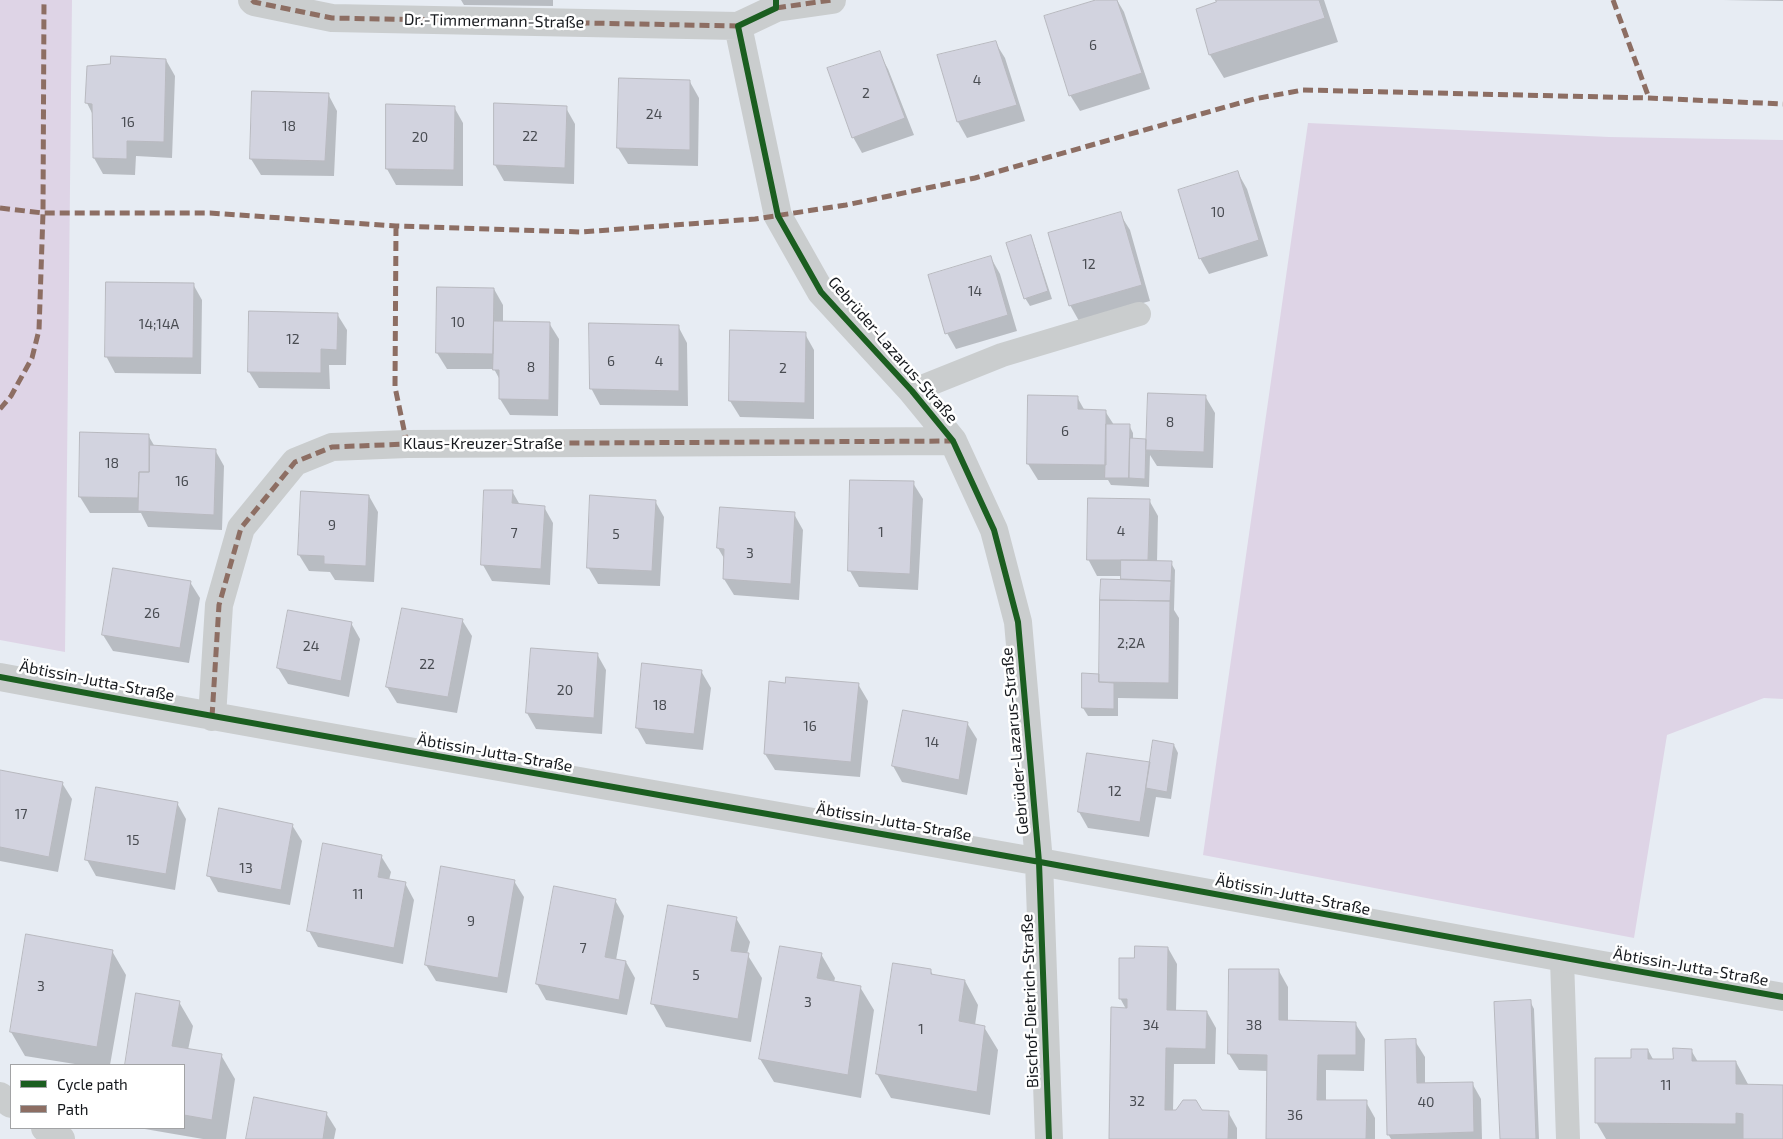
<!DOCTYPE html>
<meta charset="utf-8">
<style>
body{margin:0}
#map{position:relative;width:1783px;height:1139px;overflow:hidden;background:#e7ecf3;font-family:"Exo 2",sans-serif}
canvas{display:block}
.legend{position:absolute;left:10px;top:1064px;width:175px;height:65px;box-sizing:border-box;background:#fff;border:1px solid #a2a3a5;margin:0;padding:6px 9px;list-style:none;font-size:15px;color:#16191d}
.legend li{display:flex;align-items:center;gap:10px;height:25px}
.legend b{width:25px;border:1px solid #a2a3a5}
</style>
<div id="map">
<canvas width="1783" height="1139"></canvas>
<ul class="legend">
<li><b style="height:6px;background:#1b5e20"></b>Cycle path</li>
<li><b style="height:6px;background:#8d6e63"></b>Path</li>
</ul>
</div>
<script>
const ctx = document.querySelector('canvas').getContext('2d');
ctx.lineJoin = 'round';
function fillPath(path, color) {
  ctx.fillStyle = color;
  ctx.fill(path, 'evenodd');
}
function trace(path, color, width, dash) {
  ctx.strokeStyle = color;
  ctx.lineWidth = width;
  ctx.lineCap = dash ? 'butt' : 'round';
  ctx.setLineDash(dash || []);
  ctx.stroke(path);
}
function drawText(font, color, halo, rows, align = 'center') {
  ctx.font = font + ' "Exo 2",sans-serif';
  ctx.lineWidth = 5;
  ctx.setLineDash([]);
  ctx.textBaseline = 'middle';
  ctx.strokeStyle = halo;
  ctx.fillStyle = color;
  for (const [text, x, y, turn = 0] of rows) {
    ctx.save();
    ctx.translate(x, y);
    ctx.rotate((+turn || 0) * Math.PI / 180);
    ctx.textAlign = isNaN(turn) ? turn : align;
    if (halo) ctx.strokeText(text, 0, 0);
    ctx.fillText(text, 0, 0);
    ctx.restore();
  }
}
fillPath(new Path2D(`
 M 0,0 L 72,0 L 65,652 L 0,640 Z
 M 1308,123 L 1609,137 L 1783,140 L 1783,699 L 1764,698 L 1667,735 L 1634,938 L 1203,855 Z`), '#ded4e6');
fillPath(new Path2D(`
 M 461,0 L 553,0 L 553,6 L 464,5 Z
 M 1100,0 L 1117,0 L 1124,12 L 1150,89 L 1080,111 L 1070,95 Z
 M 1217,0 L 1324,0 L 1338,42 L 1224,78 L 1210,55 L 1197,9 L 1218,2 Z
 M 1723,0 L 1783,0 L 1783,1 Z
 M 995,42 L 1005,58 L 1025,121 L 967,138 L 958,122 Z
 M 879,53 L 888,69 L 914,135 L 862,153 L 853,137 Z
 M 166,60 L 175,76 L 172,158 L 136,156 L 135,175 L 103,174 L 94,158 L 93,115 L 87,103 Z
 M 690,82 L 699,98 L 698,166 L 628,164 L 618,148 Z
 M 254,92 L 328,94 L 337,111 L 334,176 L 261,175 L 251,159 Z
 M 454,107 L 463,123 L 463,186 L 396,185 L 387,169 Z
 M 566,108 L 575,124 L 574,184 L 504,181 L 495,165 Z
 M 1238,173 L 1247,189 L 1268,256 L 1209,274 L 1200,258 Z
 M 1120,214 L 1130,230 L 1150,301 L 1079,321 L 1070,305 Z
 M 1030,236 L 1034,244 L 1052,299 L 1030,306 L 1025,298 Z
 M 991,258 L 1000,274 L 1017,331 L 956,349 L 947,333 Z
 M 193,284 L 202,300 L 201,374 L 115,373 L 106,356 Z
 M 494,289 L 503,305 L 503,323 L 549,323 L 559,339 L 558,416 L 510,415 L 500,399 L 500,380 L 494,369 L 447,369 L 437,353 Z
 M 337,314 L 347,330 L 346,365 L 329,365 L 330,389 L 259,388 L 249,372 Z
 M 678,326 L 687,343 L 688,406 L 600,405 L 591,388 Z
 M 805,334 L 814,350 L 814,419 L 740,417 L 730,401 Z
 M 1205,396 L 1215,413 L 1213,468 L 1157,466 L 1150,455 L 1149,487 L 1111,485 L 1108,480 L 1038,480 L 1028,464 L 1077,397 L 1085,411 L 1105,411 L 1114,425 L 1129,425 L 1133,433 L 1133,439 L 1148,440 Z
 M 148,435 L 155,447 L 215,450 L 224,466 L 222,530 L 148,527 L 141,513 L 90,513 L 80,497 Z
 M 913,483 L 923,499 L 918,590 L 859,587 L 850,571 Z
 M 486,491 L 512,491 L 520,505 L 544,507 L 553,523 L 550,585 L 492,581 L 483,565 Z
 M 369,496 L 378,512 L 374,582 L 335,580 L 330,572 L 309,571 L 299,555 Z
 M 1149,500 L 1158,516 L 1157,562 L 1171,563 L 1175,570 L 1174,610 L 1179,618 L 1178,699 L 1118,698 L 1118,716 L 1088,716 L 1083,708 L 1098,675 L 1100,679 L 1122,576 L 1097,576 L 1088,559 Z
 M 655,501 L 664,517 L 660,586 L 598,584 L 588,567 Z
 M 794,514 L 803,530 L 799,600 L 734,595 L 724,579 L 725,560 L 718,548 Z
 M 190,582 L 200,598 L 189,663 L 113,651 L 103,635 Z
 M 462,620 L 472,636 L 457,713 L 397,703 L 387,687 Z
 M 351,623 L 360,639 L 349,697 L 288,684 L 278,668 Z
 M 597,654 L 606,670 L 602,734 L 536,729 L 527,713 Z
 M 701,671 L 711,688 L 703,750 L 646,744 L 637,728 Z
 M 858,684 L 868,701 L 860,777 L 775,770 L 765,754 Z
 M 967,723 L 977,739 L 967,795 L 902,782 L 893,766 Z
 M 1174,745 L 1178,753 L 1171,799 L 1156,797 L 1149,837 L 1088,828 L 1079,812 L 1151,764 Z
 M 0,771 L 62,783 L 72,799 L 58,872 L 0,861 Z
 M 177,803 L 186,819 L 175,890 L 96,876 L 87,860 Z
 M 292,825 L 302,841 L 290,905 L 218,892 L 209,876 Z
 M 381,856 L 391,872 L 389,880 L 405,883 L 414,900 L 403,964 L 318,947 L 309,931 Z
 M 514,881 L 524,897 L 507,993 L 436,981 L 426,965 Z
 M 615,900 L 624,916 L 616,960 L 626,962 L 635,978 L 627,1015 L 546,1000 L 537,984 Z
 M 736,918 L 750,942 L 747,954 L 762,978 L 751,1042 L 666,1027 L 653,1004 Z
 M 1168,948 L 1177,964 L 1176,1011 L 1207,1012 L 1216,1028 L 1215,1064 L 1174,1064 L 1173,1111 L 1228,1112 L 1237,1128 L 1237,1139 L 1110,1139 L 1126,1009 L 1120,998 L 1135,959 Z
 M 112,951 L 126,975 L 110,1065 L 81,1065 L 25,1056 L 11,1032 Z
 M 821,954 L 835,978 L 834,982 L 860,987 L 874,1010 L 861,1098 L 774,1082 L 760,1059 Z
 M 930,970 L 933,975 L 965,981 L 978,1005 L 975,1025 L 984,1027 L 998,1050 L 990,1115 L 891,1098 L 877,1074 Z
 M 1279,971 L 1288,987 L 1288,1022 L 1355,1023 L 1365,1039 L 1364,1071 L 1326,1070 L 1326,1101 L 1366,1102 L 1375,1118 L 1375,1139 L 1267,1139 L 1268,1071 L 1239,1070 L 1229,1054 Z
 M 137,995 L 179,1002 L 193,1026 L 188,1050 L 221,1055 L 235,1079 L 226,1139 L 203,1139 L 139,1128 L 184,1128 L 184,1065 L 127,1065 Z
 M 1530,1001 L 1534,1009 L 1539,1139 L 1501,1139 Z
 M 1415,1041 L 1425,1057 L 1425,1084 L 1472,1083 L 1481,1099 L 1482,1139 L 1391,1139 L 1388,1134 Z
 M 1648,1050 L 1654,1061 L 1674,1061 L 1691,1050 L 1698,1062 L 1736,1062 L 1749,1086 L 1783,1086 L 1783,1139 L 1606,1139 L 1596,1122 L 1632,1059 Z
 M 326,1113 L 336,1129 L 334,1139 L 247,1139 Z`), '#0003');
const building = new Path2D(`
 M 1096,0 L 1117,0 L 1142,73 L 1069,96 L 1044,16 Z
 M 1216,0 L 1319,0 L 1325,18 L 1209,55 L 1196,9 L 1216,2 Z
 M 996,41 L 1017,105 L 957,122 L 937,55 Z
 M 880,51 L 905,118 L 852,138 L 827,68 Z
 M 111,56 L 166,59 L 164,142 L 127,141 L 127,159 L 93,158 L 92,104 L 85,103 L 87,66 L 110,64 Z
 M 619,78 L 690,80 L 690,150 L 617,148 Z
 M 252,91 L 329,93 L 325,161 L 250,159 Z
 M 494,103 L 567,106 L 565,168 L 494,165 Z
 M 386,104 L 455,106 L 454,170 L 386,169 Z
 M 1238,171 L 1259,240 L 1199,259 L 1178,190 Z
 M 1121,212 L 1142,285 L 1069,306 L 1048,233 Z
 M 1031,235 L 1048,291 L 1024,299 L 1006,243 Z
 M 991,256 L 1008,315 L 945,334 L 928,275 Z
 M 106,282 L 194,283 L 193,358 L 105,357 Z
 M 437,287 L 494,288 L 493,354 L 436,353 Z
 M 249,311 L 338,313 L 337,350 L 321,349 L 321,373 L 248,372 Z
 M 494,321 L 550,322 L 549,400 L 499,399 L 499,370 L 493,370 Z
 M 589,323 L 679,325 L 679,391 L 590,389 Z
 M 730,330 L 806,332 L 805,403 L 729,401 Z
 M 1148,393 L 1206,395 L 1204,452 L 1146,450 Z
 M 1028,395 L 1078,396 L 1078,409 L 1106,410 L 1106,465 L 1027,464 Z
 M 1106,424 L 1130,424 L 1129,478 L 1105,478 Z
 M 80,432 L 149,434 L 149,472 L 139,472 L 138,498 L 79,497 Z
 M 1130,438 L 1146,439 L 1145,479 L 1129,478 Z
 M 150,445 L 216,449 L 214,515 L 138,511 L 139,472 L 149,472 Z
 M 850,480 L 914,481 L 910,574 L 848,571 Z
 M 484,490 L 513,490 L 512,503 L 545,506 L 541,569 L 481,565 Z
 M 301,491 L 369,495 L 366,566 L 324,564 L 324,556 L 298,555 Z
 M 590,495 L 656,500 L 652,571 L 587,568 Z
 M 1088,498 L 1150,499 L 1148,560 L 1087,560 Z
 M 720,507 L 795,512 L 791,584 L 723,579 L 724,549 L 717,548 Z
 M 1121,560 L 1172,561 L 1171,581 L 1121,579 Z
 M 113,568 L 191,581 L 180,648 L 102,635 Z
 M 1101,579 L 1171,581 L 1170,601 L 1100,600 Z
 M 1100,600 L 1170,601 L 1169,683 L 1099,682 Z
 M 402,608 L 463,619 L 448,697 L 386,687 Z
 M 288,610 L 352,622 L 341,681 L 277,668 Z
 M 531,648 L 598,653 L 594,718 L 526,713 Z
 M 642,663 L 702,670 L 694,734 L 636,728 Z
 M 1082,673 L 1099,674 L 1099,682 L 1114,683 L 1114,709 L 1082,708 Z
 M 786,677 L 859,683 L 851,762 L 764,754 L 769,681 L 785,683 Z
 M 903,710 L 968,722 L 959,780 L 892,766 Z
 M 1153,740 L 1174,744 L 1167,792 L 1146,788 Z
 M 1087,753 L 1150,762 L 1140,822 L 1078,812 Z
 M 0,770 L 63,782 L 49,857 L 0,847 Z
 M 96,787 L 178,802 L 166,874 L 85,860 Z
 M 219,808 L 293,824 L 281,890 L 207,876 Z
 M 323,843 L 382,855 L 378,877 L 406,882 L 394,948 L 307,931 Z
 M 441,866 L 515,880 L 498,978 L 425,965 Z
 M 554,886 L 616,899 L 605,957 L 626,961 L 619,1000 L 536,984 Z
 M 668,905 L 737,917 L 731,951 L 749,953 L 738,1019 L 651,1004 Z
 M 26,934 L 113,950 L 97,1047 L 10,1032 Z
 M 780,946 L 822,953 L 817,978 L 861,986 L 848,1075 L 759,1059 Z
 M 1135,946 L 1168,947 L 1167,1010 L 1207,1011 L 1206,1049 L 1166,1048 L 1165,1110 L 1176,1110 L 1183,1100 L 1196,1100 L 1202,1110 L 1229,1111 L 1228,1139 L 1109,1139 L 1111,1007 L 1127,1008 L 1127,999 L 1119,999 L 1119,958 L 1134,958 Z
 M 893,963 L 931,969 L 931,974 L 965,980 L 959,1021 L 985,1026 L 977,1092 L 876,1074 Z
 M 1229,969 L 1279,969 L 1279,1020 L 1356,1022 L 1356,1055 L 1318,1055 L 1317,1100 L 1367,1100 L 1366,1139 L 1266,1139 L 1267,1055 L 1228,1054 Z
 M 136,993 L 180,1001 L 172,1046 L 222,1054 L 212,1120 L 184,1115 L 184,1065 L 125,1065 Z
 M 1531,1000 L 1536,1139 L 1500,1139 L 1494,1002 Z
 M 1416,1039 L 1417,1083 L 1473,1082 L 1474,1132 L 1387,1135 L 1385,1040 Z
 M 1673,1048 L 1692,1049 L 1692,1061 L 1736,1061 L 1736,1084 L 1783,1085 L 1783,1139 L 1743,1139 L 1743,1114 L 1736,1113 L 1736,1124 L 1595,1123 L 1595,1058 L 1631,1058 L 1631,1049 L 1648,1049 L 1648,1059 L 1673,1059 Z
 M 254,1097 L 327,1112 L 323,1139 L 246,1139 Z`);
fillPath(building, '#d2d3df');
trace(building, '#b8b9bf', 1);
trace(new Path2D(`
 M 912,391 L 1002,355 L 1139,314
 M 1562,959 L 1568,1139`), '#cacdce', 24);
trace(new Path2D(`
 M 252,0 L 254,2 L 332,18 L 738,26
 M 776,0 L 776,8 L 738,26 L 778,216 L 821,292 L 912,391 L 953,441 L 994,530 L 1018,622 L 1039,862 L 1049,1139
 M 776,8 L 832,0
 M 0,677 C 346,742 693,800 1040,862 C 1288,906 1535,954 1783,997
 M 212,717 L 219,605 L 241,528 L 295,462 L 332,447 L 407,444 L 953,441
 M 0,1096 L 11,1104
 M 45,1128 L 61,1139`), '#cacdce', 28);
trace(new Path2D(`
 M 252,0 L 254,2 L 332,18 L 738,26
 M 1613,0 L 1649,98
 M 776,8 L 832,0
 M 0,208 L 43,213 L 210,213 L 396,226 L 581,232 L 755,219 L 846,205 L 975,178 L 1254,99 L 1303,90 L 1649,98 L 1783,104
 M 396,226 L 395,387 L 407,444
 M 0,409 L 11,396 L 32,358 L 39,330 L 43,213 L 44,0
 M 212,717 L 219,605 L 241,528 L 295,462 L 332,447 L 407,444 L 953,441`), '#8d6e63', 5, [10, 5]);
trace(new Path2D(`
 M 776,0 L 776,8 L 738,26 L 778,216 L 821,292 L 912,391 L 953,441 L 994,530 L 1018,622 L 1039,862 L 1049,1139
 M 0,677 C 346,742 693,800 1040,862 C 1288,906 1535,954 1783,997`), '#1b5e20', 6);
drawText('14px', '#494c52', null, [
 ["6",1093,45],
 ["4",977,80],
 ["2",866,93],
 ["24",654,114],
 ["16",128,122],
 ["18",289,126],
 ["22",530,136],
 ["20",420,137],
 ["10",1218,212],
 ["12",1089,264],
 ["14",975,291],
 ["10",458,322],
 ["14;14A",159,324],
 ["12",293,339],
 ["6",611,361],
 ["4",659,361],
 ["8",531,367],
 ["2",783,368],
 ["8",1170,422],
 ["6",1065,431],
 ["18",112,463],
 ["16",182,481],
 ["9",332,525],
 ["4",1121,531],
 ["1",881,532],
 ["7",514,533],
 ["5",616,534],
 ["3",750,553],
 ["26",152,613],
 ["2;2A",1131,643],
 ["24",311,646],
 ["22",427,664],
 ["20",565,690],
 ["18",660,705],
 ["16",810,726],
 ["14",932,742],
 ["12",1115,791],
 ["17",21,814],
 ["15",133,840],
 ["13",246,868],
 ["11",358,894],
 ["9",471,921],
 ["7",583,948],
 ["5",696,975],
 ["3",41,986],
 ["3",808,1002],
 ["34",1151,1025],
 ["38",1254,1025],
 ["1",921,1029],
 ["11",1666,1085],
 ["32",1137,1101],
 ["40",1426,1102],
 ["36",1295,1115]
]);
drawText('16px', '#16191d', '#fff', [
 ["Dr.-Timmermann-Straße",494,21,1],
 ["Gebrüder-Lazarus-Straße",893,350,49],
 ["Klaus-Kreuzer-Straße",483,444],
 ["Äbtissin-Jutta-Straße",97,681,11],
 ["Gebrüder-Lazarus-Straße",1015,741,-95],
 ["Äbtissin-Jutta-Straße",495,753,10],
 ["Äbtissin-Jutta-Straße",894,822,10],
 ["Äbtissin-Jutta-Straße",1293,895,11],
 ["Äbtissin-Jutta-Straße",1691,967,10],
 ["Bischof-Dietrich-Straße",1030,1001,-92]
]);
</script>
